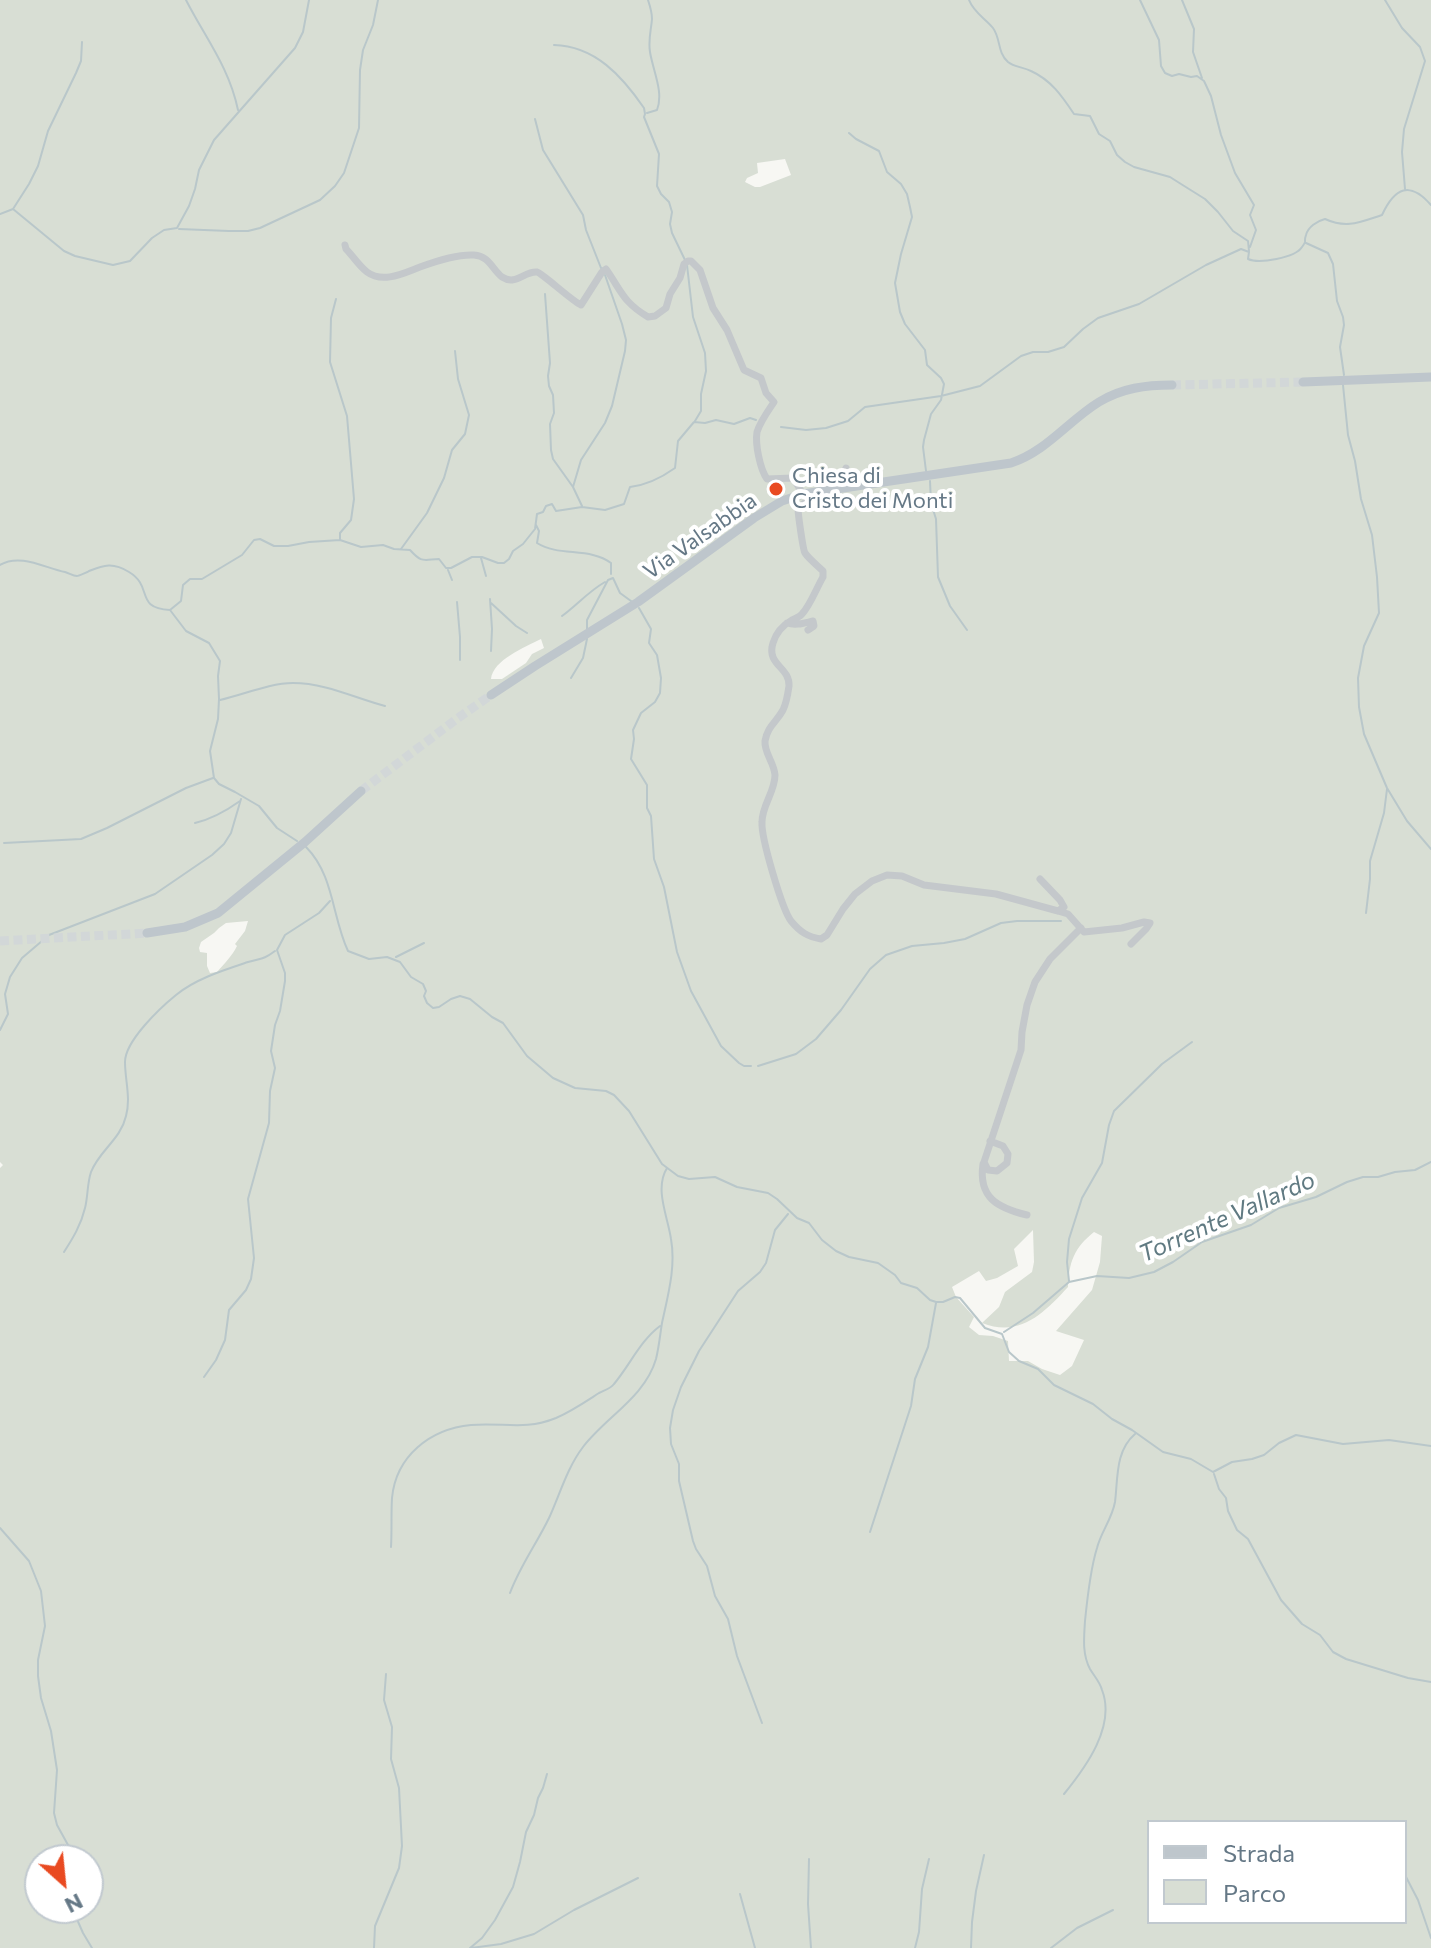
<!DOCTYPE html>
<style>
body{margin:0}
#map{position:relative;width:1431px;height:1948px;overflow:hidden;background:#f7f7f3;font-family:Commissioner,sans-serif}
canvas{display:block}
.legend{position:absolute;left:1147px;top:1820px;width:260px;height:104px;box-sizing:border-box;background:#fff;border:2px solid #c1c9cf;margin:0;padding:10px 14px;list-style:none;font-size:24px;color:#657886}
.legend li{display:flex;align-items:center;gap:16px;height:40px}
.legend b{width:40px;border:2px solid #c1c9cf}
.north{position:absolute;left:24px;top:1844px;width:80px;height:80px;box-sizing:border-box;background:#fff;border:2px solid #c1c9cf;border-radius:50%;rotate:153deg;font-size:22px;font-weight:700;line-height:32px;text-align:center;color:#657886}
.north::after{content:'';display:block;margin:auto;width:28px;height:36px;background:#e94a21;clip-path:polygon(50% 0,100% 100%,50% 72%,0 100%)}
</style>
<div id="map">
<canvas width="1431" height="1948"></canvas>
<ul class="legend">
<li><b style="height:10px;background:#bec6cc"></b>Strada</li>
<li><b style="height:22px;background:#d8ded4"></b>Parco</li>
</ul>
<div class="north">N</div>
</div>
<script>
const ctx = document.querySelector('canvas').getContext('2d');
ctx.lineJoin = 'round';
function fillPath(path, color) {
  ctx.fillStyle = color;
  ctx.fill(path, 'evenodd');
}
function trace(path, color, width, dash) {
  ctx.strokeStyle = color;
  ctx.lineWidth = width;
  ctx.lineCap = dash ? 'butt' : 'round';
  ctx.setLineDash(dash || []);
  ctx.stroke(path);
}
function drawText(font, color, halo, rows, align = 'center') {
  ctx.font = font + ' Commissioner,sans-serif';
  ctx.lineWidth = 8;
  ctx.setLineDash([]);
  ctx.textBaseline = 'middle';
  ctx.strokeStyle = halo;
  ctx.fillStyle = color;
  for (const [text, x, y, turn = 0] of rows) {
    ctx.save();
    ctx.translate(x, y);
    ctx.rotate((+turn || 0) * Math.PI / 180);
    ctx.textAlign = isNaN(turn) ? turn : align;
    if (halo) ctx.strokeText(text, 0, 0);
    ctx.fillText(text, 0, 0);
    ctx.restore();
  }
}
fillPath(new Path2D(`
 M 0,0 L 1431,0 L 1431,1948 L 0,1948 L 0,1168 L 3,1165 L 0,1162 ZM 785,159 L 791,175 L 760,187 L 755,187 L 745,182 L 747,178 L 758,173 L 757,163 ZM 541,639 L 544,648 L 532,654 L 526,663 L 502,679 L 491,679 C 493,660 525,647 541,639 ZM 248,921 L 245,931 L 235,944 L 237,946 C 232,956 224,964 217,972 L 210,973 L 207,966 L 207,953 L 200,952 L 199,948 L 201,942 L 214,933 L 219,928 L 226,923 ZM 1033,1230 L 1034,1262 L 1032,1272 L 1005,1292 L 999,1307 L 982,1323 C 1020,1338 1044,1313 1068,1287 C 1069,1262 1074,1248 1094,1232 L 1102,1236 L 1100,1262 L 1092,1290 L 1056,1331 L 1084,1340 L 1072,1366 L 1060,1375 L 1042,1369 L 1028,1361 L 1009,1361 L 1008,1341 L 993,1336 L 979,1335 L 969,1327 L 974,1317 L 956,1297 L 952,1287 L 979,1271 L 986,1281 L 997,1278 L 1018,1266 L 1014,1249 ZM 1149,1822 L 1405,1822 L 1405,1922 L 1149,1922 ZM 40,1860 L 88,1860 L 88,1908 L 40,1908 Z`), '#d8ded4');
trace(new Path2D(`
 M 186,0 C 206,39 229,67 238,110
 M 969,0 C 974,13 985,18 993,28 C 1001,39 997,52 1008,62 C 1014,67 1023,67 1031,71 C 1051,80 1062,96 1074,114 L 1090,116 L 1099,134 L 1110,141 L 1117,155 L 1125,162 L 1134,167 L 1170,177 L 1181,184 L 1205,199 L 1218,212 L 1233,231 L 1248,241 L 1249,251
 M 1140,0 L 1159,40 L 1161,66 L 1165,73 L 1172,76 L 1179,74 L 1191,77 L 1197,76 L 1204,81 L 1211,96 L 1221,135 L 1235,173 L 1254,205 L 1250,215 L 1256,230 L 1250,247
 M 1182,0 L 1194,29 L 1193,52 L 1202,78
 M 1385,0 L 1402,28 L 1420,47 L 1425,61 L 1404,129 L 1402,152 L 1405,189
 M 554,45 C 595,46 622,76 644,108 L 645,114 L 644,117 L 659,154 L 657,186 L 661,194 L 669,202 L 672,212 L 670,224 L 672,233 L 685,260
 M 647,113 L 657,110 C 664,92 653,71 650,52 C 648,40 651,31 652,19 C 652,13 650,6 648,0
 M 535,119 L 543,150 L 583,215 L 586,230 L 601,268 L 603,269
 M 849,133 L 856,139 L 879,151 L 887,172 L 901,184 L 907,194 L 910,207 L 912,217 L 901,254 L 895,283 L 900,312 L 905,324 L 925,350 L 927,365 L 941,378 L 944,384 L 941,400 L 931,414 L 924,440 L 923,447 L 926,471
 M 13,209 L 29,184 L 38,166 L 48,131 L 76,73 L 81,61 L 82,42
 M 0,214 L 13,209 L 64,251 L 75,256 L 113,265 L 130,261 L 152,238 L 164,230 L 177,228 L 189,206 L 195,189 L 199,170 L 214,140 L 295,48 L 303,32 L 309,0
 M 179,229 L 229,231 L 248,231 L 260,228 L 320,200 L 335,186 L 344,173 L 359,128 L 360,70 L 363,50 L 373,25 L 378,0
 M 1306,243 L 1328,253 L 1333,264 L 1337,301 L 1343,317 L 1344,325 L 1340,347 L 1344,375
 M 687,265 L 693,317 L 705,353 L 706,371 L 701,394 L 701,411 L 695,421
 M 545,294 L 550,363 L 548,376 L 549,386 L 553,395 L 554,413 L 550,424 L 551,450 L 553,459 L 573,487 L 582,506
 M 336,299 L 331,318 L 330,362 L 347,416 L 354,499 L 351,520 L 340,533 L 340,540
 M 1343,385 L 1348,435 L 1355,461 L 1361,499 L 1372,535 L 1377,577 L 1379,613 L 1364,646 L 1358,678 L 1359,707 L 1364,734 L 1387,788 L 1407,821 L 1431,849
 M 781,427 L 806,430 L 826,428 L 848,421 L 865,407 L 941,396 L 980,386 L 1021,356 L 1033,352 L 1048,352 L 1064,347 L 1083,329 L 1098,318 L 1139,304 L 1206,265 L 1241,249 L 1249,252 L 1248,259 C 1259,264 1295,258 1302,247 C 1308,239 1303,244 1306,235 C 1308,227 1317,221 1325,219 C 1347,229 1360,222 1382,215 C 1395,187 1410,181 1431,205
 M 930,481 L 931,503 L 936,519 L 938,577 L 950,606 L 967,630
 M 573,487 L 581,460 L 605,423 L 612,406 L 625,351 L 626,340 L 622,324 L 605,275
 M 536,525 L 539,531 L 537,543 C 559,557 590,547 611,563 L 611,574
 M 401,549 L 427,513 L 444,478 L 452,450 L 465,434 L 469,415 L 458,379 L 455,351
 M 481,558 L 486,576
 M 0,565 C 20,553 45,568 65,572 C 69,573 73,576 77,576 C 78,576 88,572 89,571 C 104,565 113,562 129,572 C 154,587 134,608 170,610 L 181,601 L 183,585 L 190,579 L 202,579 L 242,555 L 254,540 L 260,539 L 274,546 L 288,546 L 309,542 L 340,540 L 361,547 L 383,545 L 394,549 L 410,550 C 422,563 422,560 439,559 L 446,568 L 451,568 L 472,557 L 482,557 L 498,563 L 504,563 L 509,559 L 513,551 L 523,544 L 535,529 L 537,514 L 543,512 L 546,506 L 552,504 L 556,511 L 582,507 L 605,510 L 624,504 L 630,487 C 647,485 661,478 675,468 L 678,441 L 694,422 L 705,423 L 716,420 L 734,424 L 750,418 L 756,420
 M 448,570 L 452,580
 M 490,599 L 492,629 L 491,651
 M 457,602 L 460,637 L 460,660
 M 491,603 L 516,626 L 527,633
 M 639,608 L 651,629 L 649,643 L 657,655 L 661,678 L 660,693 L 655,702 L 641,713 L 633,730 L 634,739 L 631,759 L 647,785 L 647,808 L 651,816 L 654,859 L 664,887 L 677,952 L 691,991 L 721,1046 L 739,1063 L 744,1066 L 751,1066
 M 170,610 L 186,631 L 209,643 L 220,661 L 218,676 L 219,699 L 218,719 L 210,751 L 214,778 L 219,784 L 235,792 L 259,806 L 277,828 L 297,841
 M 562,616 C 577,605 589,591 605,582
 M 587,629 L 587,620 L 608,580 L 613,578 L 620,593 L 631,601
 M 571,678 L 583,658 L 587,639
 M 220,700 C 243,695 269,683 293,683 C 325,683 355,698 385,706
 M 195,823 C 212,819 226,811 240,801
 M 4,843 L 81,839 L 107,828 L 186,788 L 213,778
 M 306,847 C 334,875 332,917 348,951 L 369,959 L 387,957 L 400,962 L 411,977 L 423,984 L 426,991 L 424,996 L 427,1003 L 433,1008 L 439,1007 L 451,999 L 460,996 L 470,999 L 492,1017 L 503,1023 L 527,1056 L 553,1078 L 575,1088 L 606,1091 L 614,1095 L 629,1111 L 662,1164 L 678,1176 L 689,1179 L 715,1177 L 737,1187 L 768,1193 L 777,1199 L 797,1218 L 809,1223 L 822,1240 L 836,1251 L 849,1257 L 878,1263 L 895,1275 L 901,1283 L 917,1288 L 930,1300 L 936,1302 L 943,1302 L 955,1297 L 960,1298 L 985,1328 L 1002,1334 L 1009,1352 L 1019,1361 L 1038,1369 L 1054,1385 L 1093,1404 L 1112,1419 L 1132,1430 L 1163,1452 L 1191,1459 L 1213,1472 L 1232,1462 L 1252,1459 L 1264,1455 L 1279,1443 L 1296,1435 L 1343,1444 L 1389,1440 L 1431,1446
 M 1366,913 L 1370,879 L 1370,861 L 1384,813 L 1387,789
 M 396,957 L 424,943
 M 0,1030 L 8,1014 L 5,994 L 10,977 L 22,958 L 49,935 L 155,894 L 212,855 L 224,844 L 231,833 L 241,799
 M 758,1066 L 796,1054 L 816,1039 L 841,1010 L 870,969 L 886,955 L 912,946 L 944,943 L 965,939 L 1001,923 L 1017,921 L 1061,921
 M 64,1252 C 73,1238 81,1225 85,1208 C 88,1197 87,1184 91,1172 C 99,1151 121,1139 126,1116 C 131,1098 125,1080 125,1062 C 125,1041 160,1008 176,995 C 195,979 224,970 248,962 C 261,958 263,960 275,951
 M 1069,1281 L 1067,1262 L 1069,1239 L 1082,1198 L 1102,1163 L 1109,1125 L 1114,1111 L 1162,1064 L 1192,1042
 M 1004,1332 L 1033,1313 L 1069,1282 L 1097,1276 L 1129,1278 L 1154,1272 L 1173,1262 L 1202,1242 L 1251,1225 L 1279,1208 L 1316,1197 L 1347,1182 L 1363,1177 L 1378,1177 L 1395,1172 L 1415,1170 L 1431,1162
 M 204,1377 L 216,1360 L 225,1340 L 229,1310 L 246,1290 L 251,1279 L 254,1258 L 248,1199 L 269,1123 L 270,1091 L 275,1068 L 271,1051 L 275,1025 L 280,1011 L 285,981 L 285,973 L 277,950 L 285,935 L 319,913 L 330,901
 M 1214,1474 L 1219,1489 L 1226,1498 L 1228,1511 L 1237,1530 L 1248,1539 L 1281,1600 L 1302,1624 L 1320,1635 L 1333,1652 L 1346,1659 L 1408,1678 L 1431,1682
 M 0,1528 L 29,1561 L 41,1591 L 45,1626 L 38,1660 L 38,1676 L 41,1698 L 51,1731 L 57,1770 L 54,1813 L 57,1825 L 73,1854 L 73,1860
 M 870,1532 L 911,1406 L 915,1379 L 928,1347 L 936,1303
 M 391,1547 C 392,1531 391,1514 392,1498 C 396,1456 430,1429 471,1425 C 503,1422 524,1431 556,1418 C 572,1411 585,1402 599,1393 C 605,1390 610,1389 614,1384 C 630,1365 640,1341 660,1326
 M 510,1593 C 520,1566 537,1543 549,1518 C 560,1494 567,1468 583,1447 C 606,1417 645,1397 656,1359 C 659,1347 660,1335 662,1323 C 668,1295 676,1267 671,1239 C 668,1217 654,1189 667,1168
 M 762,1723 L 737,1656 L 728,1619 L 715,1596 L 707,1566 L 696,1549 L 693,1541 L 679,1481 L 679,1464 L 671,1444 L 670,1428 L 673,1410 L 681,1387 L 699,1351 L 738,1291 L 760,1272 L 766,1263 L 775,1230 L 788,1214
 M 1064,1794 C 1086,1767 1116,1726 1102,1690 C 1100,1682 1094,1676 1090,1669 C 1082,1654 1084,1637 1085,1621 C 1087,1601 1091,1567 1097,1548 C 1101,1532 1112,1519 1115,1502 C 1118,1479 1115,1451 1135,1434
 M 809,1859 L 808,1904 L 811,1948
 M 1405,1875 L 1418,1900 L 1431,1938
 M 740,1894 L 755,1948
 M 72,1908 L 83,1933 L 92,1948
 M 374,1948 L 375,1926 L 399,1868 L 402,1846 L 399,1788 L 391,1759 L 392,1727 L 384,1700 L 386,1674
 M 470,1948 L 482,1938 L 495,1920 L 513,1887 L 520,1862 L 526,1832 L 534,1815 L 538,1798 L 543,1788 L 547,1774
 M 471,1948 L 501,1944 L 534,1934 L 574,1910 L 638,1878
 M 915,1948 L 919,1932 L 922,1889 L 929,1859
 M 971,1948 L 972,1922 L 976,1891 L 984,1855
 M 1051,1948 L 1077,1928 L 1113,1910`), '#b9c7ca', 2);
trace(new Path2D(`
 M 1172,385 L 1303,382
 M 361,791 L 458,718 L 491,695
 M 0,941 L 147,933`), '#d2d7d8', 9, [9, 4.5]);
trace(new Path2D(`
 M 345,245 L 346,249 C 353,256 359,266 367,272 C 383,284 404,273 420,267 C 436,261 456,254 474,255 C 489,256 492,269 502,277 C 516,286 524,271 537,272 C 542,273 572,301 581,305 L 602,272 L 606,269 C 622,292 623,302 648,317 L 655,316 L 666,308 L 670,294 L 680,278 L 684,264 L 688,261 L 691,261 L 700,270 L 713,308 L 727,330 L 744,370 L 761,378 L 766,393 L 774,402 C 768,411 760,422 757,432 C 755,444 760,469 767,479 L 793,478 L 803,494
 M 841,481 L 846,468
 M 820,491 L 798,508 C 798,514 803,550 805,553 C 809,559 818,566 823,571 L 823,577 C 817,587 810,606 802,614 C 800,617 795,618 792,620 C 783,625 776,633 773,643 C 766,665 790,667 789,686 C 788,693 786,704 783,710 C 776,723 768,725 765,741 C 764,753 774,762 775,775 C 775,792 762,805 762,822 C 761,838 782,909 791,921 C 800,932 808,937 821,939 L 827,935 L 843,909 L 855,894 L 872,881 L 887,875 L 902,876 L 924,885 L 996,894 L 1058,911 L 1068,914 L 1084,932 L 1122,928 L 1144,922 L 1150,923 L 1146,929 L 1131,944
 M 787,623 C 796,626 804,623 813,621 L 814,626 L 808,630
 M 1040,879 L 1060,900 L 1064,907 L 1058,911
 M 990,1141 L 1003,1146 L 1008,1154 L 1007,1163 L 997,1171 L 988,1170 L 984,1162 L 1021,1050 L 1022,1032 L 1027,1005 L 1035,982 L 1050,959 L 1081,928
 M 983,1164 C 978,1198 998,1208 1027,1215`), '#c4c8cb', 7);
trace(new Path2D(`
 M 1303,382 L 1431,377
 M 491,695 L 535,666 L 638,602 L 754,518 L 782,501 L 803,494 L 1011,463 C 1047,451 1068,421 1099,402 C 1122,388 1146,385 1172,385
 M 147,933 L 185,927 L 218,913 L 305,842 L 361,791`), '#bec6cc', 9);
for (const [x, y, r, color] of [
 [776,489,8,"#e94a21"]
]) {
  const dot = new Path2D();
  dot.arc(x, y, r, 0, 2 * Math.PI);
  ctx.fillStyle = color;
  ctx.fill(dot);
  trace(dot, '#fff', 3);
}
drawText('22px', '#657886', '#fff', [
 ["Chiesa di",792,476],
 ["Cristo dei Monti",792,501]
], 'left');
drawText('22px', '#657886', '#fff', [
 ["Via Valsabbia",700,536,-35]
]);
drawText('italic 24px', '#607a82', '#fff', [
 ["Torrente Vallardo",1227,1217,-24]
]);
</script>
